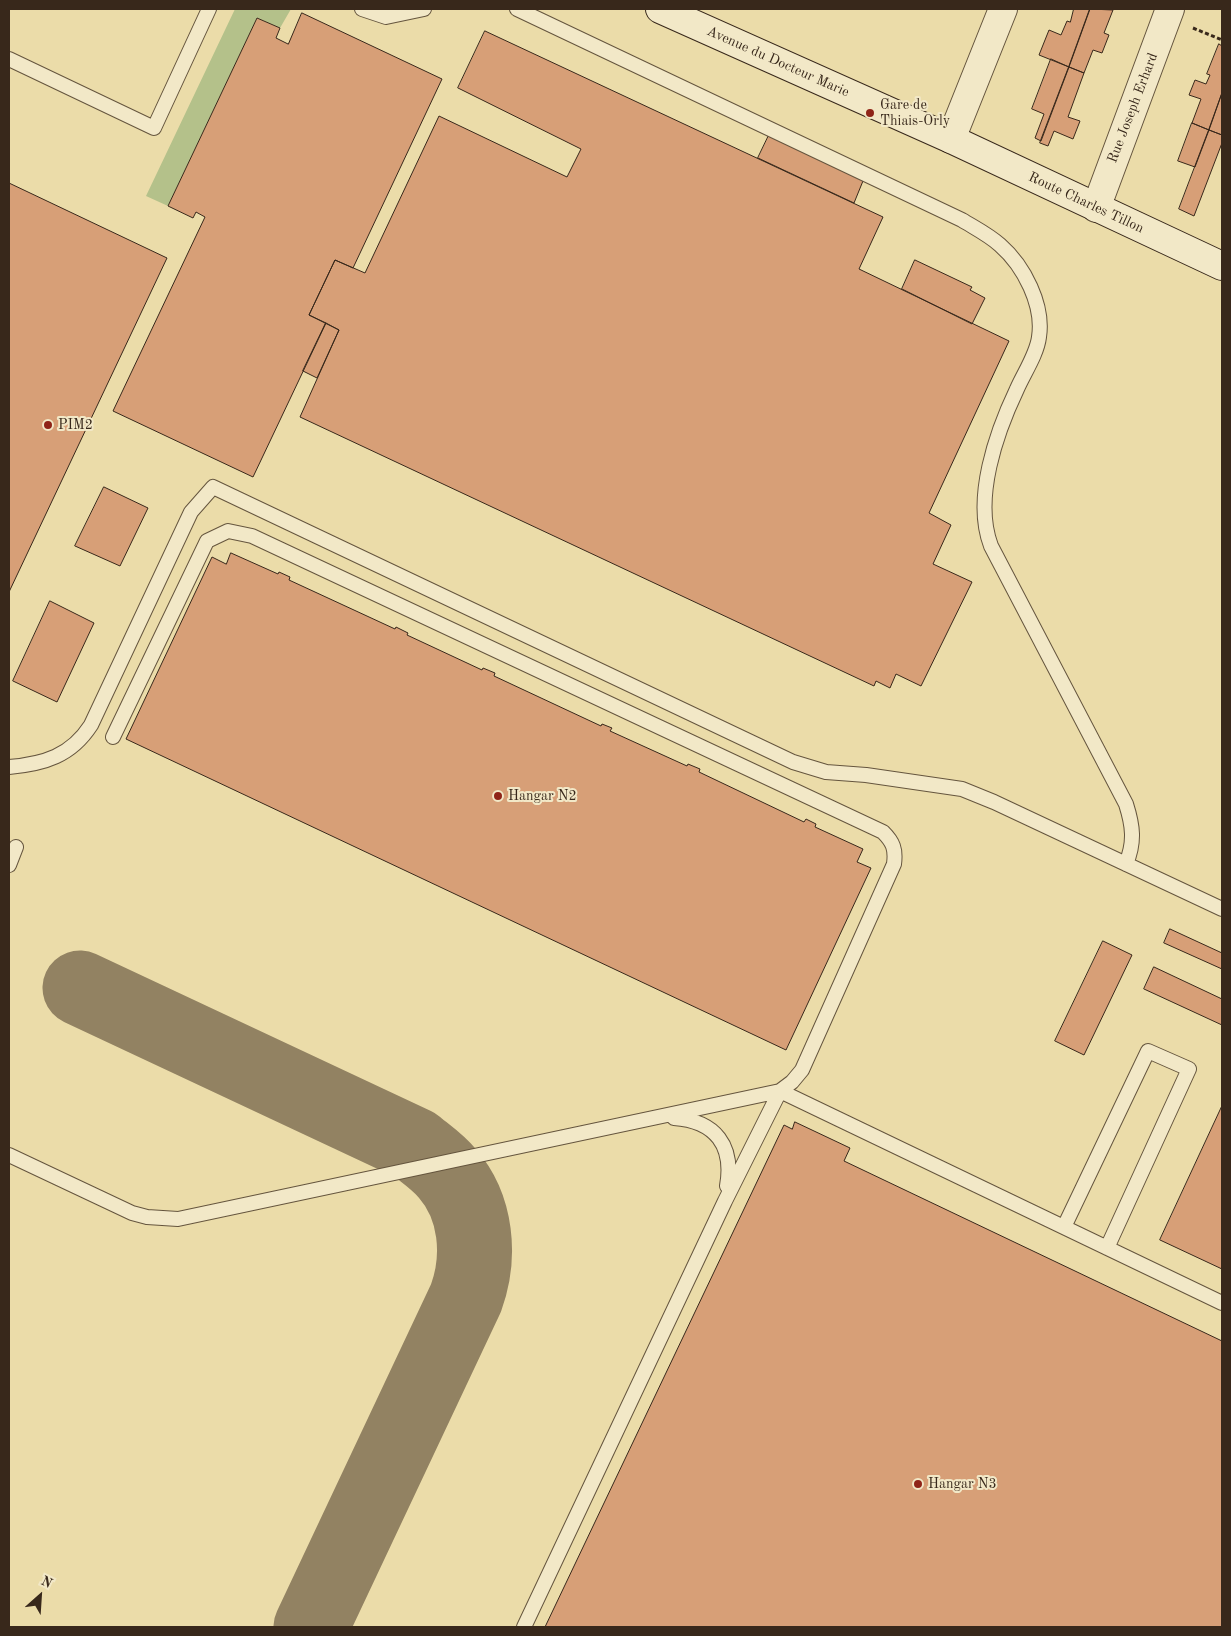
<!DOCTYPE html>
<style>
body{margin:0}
#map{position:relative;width:1231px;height:1636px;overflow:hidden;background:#ebdca9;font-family:"Old Standard TT",serif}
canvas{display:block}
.frame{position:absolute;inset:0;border:10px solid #38281b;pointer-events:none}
.north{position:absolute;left:15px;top:1571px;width:50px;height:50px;-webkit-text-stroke:4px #f2e8c7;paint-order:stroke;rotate:26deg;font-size:14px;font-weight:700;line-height:20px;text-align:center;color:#38281b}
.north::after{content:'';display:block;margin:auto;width:18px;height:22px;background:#38281b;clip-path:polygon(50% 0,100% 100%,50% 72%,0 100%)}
</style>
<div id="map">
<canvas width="1231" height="1636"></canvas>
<div class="frame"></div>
<div class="north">N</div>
</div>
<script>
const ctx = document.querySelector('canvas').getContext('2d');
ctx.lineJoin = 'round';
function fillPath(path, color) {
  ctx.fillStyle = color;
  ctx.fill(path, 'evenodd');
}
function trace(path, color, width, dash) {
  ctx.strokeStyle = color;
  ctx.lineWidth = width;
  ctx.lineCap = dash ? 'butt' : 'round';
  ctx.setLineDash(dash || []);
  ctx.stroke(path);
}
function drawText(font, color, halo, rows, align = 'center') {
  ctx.font = font + ' "Old Standard TT",serif';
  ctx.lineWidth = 4;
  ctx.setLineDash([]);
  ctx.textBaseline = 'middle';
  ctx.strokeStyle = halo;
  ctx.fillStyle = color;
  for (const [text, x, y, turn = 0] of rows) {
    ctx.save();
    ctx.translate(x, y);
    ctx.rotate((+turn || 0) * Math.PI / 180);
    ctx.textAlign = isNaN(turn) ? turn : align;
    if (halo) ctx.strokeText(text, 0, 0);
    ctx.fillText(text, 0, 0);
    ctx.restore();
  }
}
fillPath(new Path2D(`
 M 235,9 L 291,9 L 280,28 L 257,18 L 168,206 L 146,196 Z`), '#b4c18a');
trace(new Path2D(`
 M 80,988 L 415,1145 C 426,1154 438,1162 447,1173 C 477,1207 481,1257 466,1298 L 311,1627`), '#928262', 75);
const building = new Path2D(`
 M 1074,9 L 1090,9 L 1069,67 L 1039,55 L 1049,30 L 1061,35 L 1067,21 L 1070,22 Z
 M 1090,9 L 1113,10 L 1104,33 L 1109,35 L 1102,53 L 1093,50 L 1084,73 L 1069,67 Z
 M 302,13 L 442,79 L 353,268 L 335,260 L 309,315 L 326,323 L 253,477 L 113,411 L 205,217 L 196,212 L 193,218 L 168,206 L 257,18 L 280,28 L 276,38 L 288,44 Z
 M 485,31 L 883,217 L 859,269 L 1009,341 L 929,513 L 951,525 L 933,564 L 972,582 L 921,686 L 896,674 L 890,688 L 876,681 L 874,686 L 300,417 L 339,330 L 309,315 L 335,260 L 365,273 L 439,116 L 567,177 L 581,149 L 458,88 Z
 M 1219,44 L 1222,46 L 1222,93 L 1209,130 L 1192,123 L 1201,99 L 1189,95 L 1195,80 L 1206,84 L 1210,75 L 1207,74 Z
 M 1051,59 L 1069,67 L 1041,141 L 1035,138 L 1044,114 L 1032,109 Z
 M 1069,67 L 1084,73 L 1068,117 L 1080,121 L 1073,139 L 1054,131 L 1048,146 L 1040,143 Z
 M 1222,93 L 1222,135 L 1209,130 Z
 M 1192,123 L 1209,130 L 1195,167 L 1178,161 Z
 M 1209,130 L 1222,135 L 1222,143 L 1194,216 L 1179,209 Z
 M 771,131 L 865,176 L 854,203 L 758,158 Z
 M 9,183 L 167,258 L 9,592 Z
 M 915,260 L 972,287 L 970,290 L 985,298 L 972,324 L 902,289 Z
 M 326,323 L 339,330 L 317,378 L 303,371 Z
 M 104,487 L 148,508 L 120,566 L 75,546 Z
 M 231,553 L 278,574 L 279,572 L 290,577 L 289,580 L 395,629 L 396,627 L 408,633 L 407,635 L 482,670 L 483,668 L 495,673 L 494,676 L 601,726 L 602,724 L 612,728 L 610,731 L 687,766 L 688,764 L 700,769 L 699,772 L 804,822 L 806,819 L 816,824 L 815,827 L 863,849 L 857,862 L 871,868 L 786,1050 L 126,739 L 212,557 L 226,564 Z
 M 50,601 L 94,623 L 57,702 L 13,681 Z
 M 1170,929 L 1222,953 L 1222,969 L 1164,943 Z
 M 1103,941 L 1132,955 L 1084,1055 L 1055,1041 Z
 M 1154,967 L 1222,999 L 1222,1025 L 1144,989 Z
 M 1222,1106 L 1222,1269 L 1160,1240 Z
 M 795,1122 L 850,1148 L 844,1161 L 1222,1341 L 1222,1627 L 545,1627 L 784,1125 L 792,1129 Z`);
fillPath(building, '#d79f77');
trace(building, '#38281b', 1);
const lane = new Path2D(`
 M 362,9 L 386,17 L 424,9
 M 517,9 L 962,220 C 975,228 989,235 1000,245 C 1024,266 1044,305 1039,337 C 1037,354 1024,373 1017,389 C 996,433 973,499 991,546 L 1126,804 C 1133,826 1135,842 1126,864
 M 9,59 L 154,128 L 209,9
 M 113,737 L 207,541 L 228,531 L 252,536 L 883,832 C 893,842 896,849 894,864 L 802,1070 L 792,1082 L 780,1091 L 725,1201 L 524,1627
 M 9,767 C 44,764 71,756 91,725 L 191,512 L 213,487 L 793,762 L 826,772 L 866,775 L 962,789 L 994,802 L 1222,909
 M 9,865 L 16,847
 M 674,1118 C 716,1121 734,1146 727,1186
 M 9,1155 L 132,1213 L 147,1217 L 178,1219 L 780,1091 L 1222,1303
 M 1064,1227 L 1148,1051 L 1189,1069 L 1107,1248`);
const street = new Path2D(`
 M 951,139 L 1003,9
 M 1096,208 L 1170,9`);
const secondary = new Path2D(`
 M 660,9 L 951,139 L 1222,266`);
trace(lane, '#65553e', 16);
trace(street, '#65553e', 30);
trace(secondary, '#38281b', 30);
trace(new Path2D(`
 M 1193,28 L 1222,40`), '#38281b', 3, [4, 2.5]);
trace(lane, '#f2e8c7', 14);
trace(street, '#f2e8c7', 28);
trace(secondary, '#f2e8c7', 28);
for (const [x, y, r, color] of [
 [870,113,5,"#8f2418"],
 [48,425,5,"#8f2418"],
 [498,796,5,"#8f2418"],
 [918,1484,5,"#8f2418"]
]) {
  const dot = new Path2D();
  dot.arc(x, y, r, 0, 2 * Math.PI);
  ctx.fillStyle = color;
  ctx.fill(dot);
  trace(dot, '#f2e8c7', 2);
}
drawText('14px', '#38281b', '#f2e8c7', [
 ["Avenue du Docteur Marie",778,62,24],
 ["Rue Joseph Erhard",1133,108,-69],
 ["Route Charles Tillon",1086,203,25]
]);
drawText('14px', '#38281b', '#f2e8c7', [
 ["Gare de",880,105],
 ["Thiais-Orly",880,121],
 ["PIM2",58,425],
 ["Hangar N2",508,796],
 ["Hangar N3",928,1484]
], 'left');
</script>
